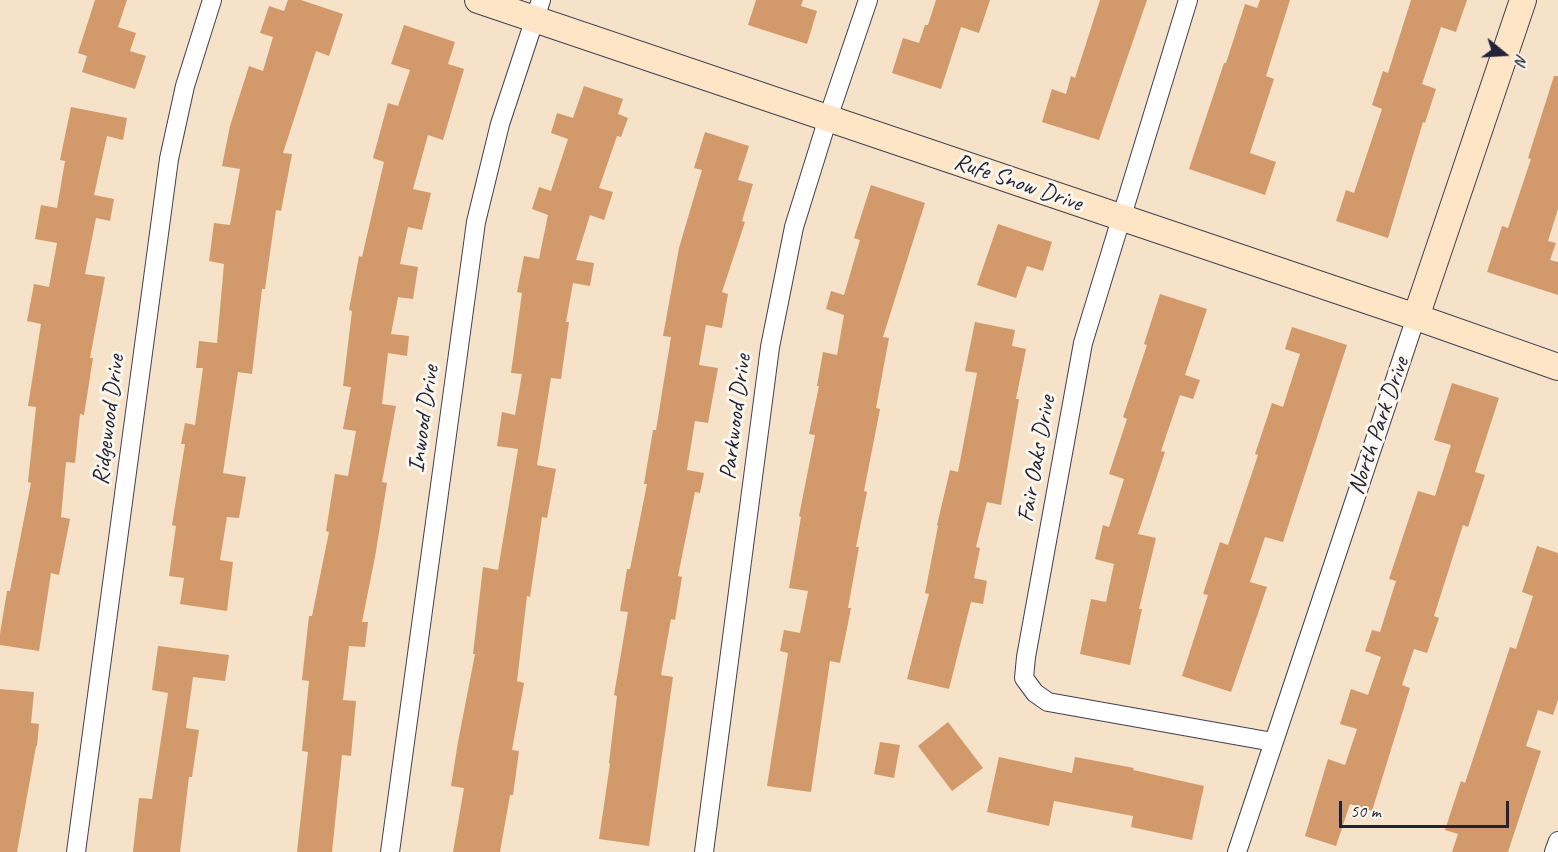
<!DOCTYPE html>
<style>
body{margin:0}
#map{position:relative;width:1558px;height:852px;overflow:hidden;background:#f5e2c9;font-family:Caveat,sans-serif}
canvas{display:block}
.north{position:absolute;left:1474px;top:24px;width:60px;height:60px;-webkit-text-stroke:4px #fbf7ec;paint-order:stroke;rotate:108deg;font-size:16px;font-weight:700;line-height:24px;text-align:center;color:#22223b}
.north::after{content:'';display:block;margin:auto;width:21px;height:27px;background:#22223b;clip-path:polygon(50% 0,100% 100%,50% 72%,0 100%)}
.scale{position:absolute;left:1339px;top:801px;width:170px;height:27px;box-sizing:border-box;border:3px solid #22223b;border-top:0;padding-left:8px;font-size:18px;line-height:21px;white-space:nowrap;color:#22223b;-webkit-text-stroke:4px #fbf7ec;paint-order:stroke}
</style>
<div id="map">
<canvas width="1558" height="852"></canvas>
<div class="north">N</div>
<div class="scale">50 m</div>
</div>
<script>
const ctx = document.querySelector('canvas').getContext('2d');
ctx.lineJoin = 'round';
function fillPath(path, color) {
  ctx.fillStyle = color;
  ctx.fill(path, 'evenodd');
}
function trace(path, color, width, dash) {
  ctx.strokeStyle = color;
  ctx.lineWidth = width;
  ctx.lineCap = dash ? 'butt' : 'round';
  ctx.setLineDash(dash || []);
  ctx.stroke(path);
}
function drawText(font, color, halo, rows, align = 'center') {
  ctx.font = font + ' Caveat,sans-serif';
  ctx.lineWidth = 6;
  ctx.setLineDash([]);
  ctx.textBaseline = 'middle';
  ctx.strokeStyle = halo;
  ctx.fillStyle = color;
  for (const [text, x, y, turn = 0] of rows) {
    ctx.save();
    ctx.translate(x, y);
    ctx.rotate((+turn || 0) * Math.PI / 180);
    ctx.textAlign = isNaN(turn) ? turn : align;
    if (halo) ctx.strokeText(text, 0, 0);
    ctx.fillText(text, 0, 0);
    ctx.restore();
  }
}
fillPath(new Path2D(`
 M 95,0 L 127,0 L 118,27 L 136,33 L 130,51 L 146,56 L 135,89 L 82,72 L 87,56 L 78,53 Z
 M 288,0 L 301,0 L 343,14 L 329,56 L 316,51 L 283,153 L 292,154 L 281,211 L 276,210 L 265,289 L 262,289 L 252,374 L 238,372 L 223,473 L 246,477 L 239,518 L 227,517 L 220,560 L 233,562 L 227,611 L 180,604 L 184,578 L 169,576 L 176,526 L 172,525 L 185,444 L 181,444 L 185,423 L 195,425 L 203,368 L 196,368 L 199,341 L 217,343 L 224,264 L 209,261 L 214,223 L 230,225 L 240,169 L 222,166 L 230,126 L 249,66 L 263,71 L 273,37 L 260,33 L 269,6 L 284,11 Z
 M 756,0 L 803,0 L 801,6 L 817,11 L 807,44 L 748,25 Z
 M 936,0 L 990,0 L 979,33 L 961,27 L 941,89 L 892,73 L 903,38 L 919,43 L 925,25 L 928,25 Z
 M 1100,0 L 1147,0 L 1099,140 L 1042,122 L 1052,89 L 1066,94 L 1071,76 L 1075,78 Z
 M 1260,0 L 1290,0 L 1266,76 L 1274,79 L 1250,153 L 1276,162 L 1265,195 L 1189,169 L 1224,63 L 1226,63 L 1245,4 L 1257,8 Z
 M 1411,0 L 1467,0 L 1456,32 L 1441,27 L 1422,84 L 1436,89 L 1425,123 L 1423,122 L 1388,238 L 1336,221 L 1346,190 L 1354,193 L 1382,109 L 1372,105 L 1383,71 L 1388,73 Z
 M 404,25 L 455,42 L 448,64 L 464,69 L 443,140 L 428,135 L 413,189 L 431,193 L 422,230 L 408,227 L 400,264 L 418,267 L 413,299 L 398,297 L 391,334 L 409,336 L 407,356 L 388,353 L 382,404 L 396,406 L 382,482 L 387,483 L 375,557 L 362,622 L 368,622 L 365,647 L 349,646 L 343,700 L 356,701 L 351,756 L 342,755 L 332,852 L 297,852 L 308,752 L 302,751 L 309,681 L 302,680 L 309,616 L 312,616 L 329,532 L 326,531 L 335,474 L 348,476 L 356,431 L 343,429 L 351,387 L 343,386 L 352,311 L 349,310 L 359,256 L 362,257 L 384,162 L 373,158 L 388,103 L 398,106 L 410,70 L 391,64 Z
 M 1554,76 L 1558,76 L 1558,209 L 1548,241 L 1556,243 L 1550,260 L 1558,262 L 1558,295 L 1487,272 L 1502,226 L 1508,228 L 1531,159 L 1528,158 Z
 M 584,86 L 623,99 L 618,114 L 628,118 L 621,137 L 617,136 L 599,188 L 613,192 L 604,220 L 590,215 L 576,260 L 594,263 L 590,286 L 573,283 L 566,322 L 569,322 L 561,379 L 551,378 L 537,465 L 556,469 L 547,518 L 542,517 L 530,597 L 527,596 L 517,681 L 524,683 L 512,750 L 519,751 L 513,795 L 510,795 L 500,852 L 453,852 L 464,788 L 451,786 L 458,742 L 475,654 L 473,654 L 483,567 L 498,570 L 518,449 L 497,446 L 502,412 L 515,415 L 522,374 L 511,373 L 522,293 L 517,292 L 524,256 L 539,259 L 548,215 L 532,209 L 539,187 L 551,191 L 568,139 L 551,133 L 557,113 L 573,118 Z
 M 71,107 L 127,118 L 123,140 L 107,136 L 94,195 L 114,199 L 110,221 L 96,218 L 85,274 L 105,277 L 90,358 L 93,358 L 84,415 L 80,414 L 75,463 L 66,462 L 61,517 L 70,519 L 59,575 L 51,573 L 39,651 L 0,645 L 0,634 L 7,591 L 10,591 L 31,483 L 28,482 L 36,407 L 28,406 L 41,324 L 27,321 L 34,284 L 49,287 L 57,243 L 35,239 L 41,205 L 57,208 L 65,161 L 60,160 Z
 M 705,132 L 749,146 L 738,180 L 753,184 L 742,221 L 745,222 L 722,292 L 728,294 L 722,328 L 706,325 L 699,365 L 718,368 L 708,423 L 695,421 L 687,470 L 704,473 L 700,493 L 695,492 L 678,576 L 682,577 L 675,620 L 671,619 L 661,675 L 673,677 L 649,846 L 599,839 L 610,764 L 609,763 L 617,696 L 614,695 L 628,612 L 620,611 L 627,569 L 630,569 L 647,484 L 644,484 L 653,430 L 656,430 L 671,337 L 663,336 L 679,248 L 702,170 L 694,168 Z
 M 871,185 L 925,203 L 883,337 L 889,338 L 876,408 L 880,409 L 864,491 L 867,492 L 856,547 L 859,547 L 848,608 L 851,608 L 840,663 L 830,661 L 811,792 L 767,786 L 788,653 L 780,651 L 784,630 L 800,633 L 808,591 L 789,588 L 801,517 L 799,516 L 815,435 L 809,434 L 819,386 L 817,386 L 823,352 L 837,355 L 844,315 L 826,309 L 831,291 L 844,295 L 860,240 L 854,238 Z
 M 998,224 L 1052,242 L 1043,271 L 1027,266 L 1016,298 L 977,285 Z
 M 1160,294 L 1207,309 L 1185,375 L 1200,380 L 1193,399 L 1180,395 L 1161,451 L 1165,452 L 1138,534 L 1156,538 L 1139,609 L 1142,609 L 1130,665 L 1080,654 L 1091,599 L 1106,602 L 1114,564 L 1095,559 L 1103,525 L 1109,527 L 1124,479 L 1109,474 L 1127,419 L 1123,417 L 1147,345 L 1144,344 Z
 M 975,322 L 1015,330 L 1012,346 L 1026,349 L 1016,399 L 1019,399 L 1001,505 L 987,502 L 976,547 L 980,548 L 974,578 L 987,581 L 983,604 L 971,602 L 949,689 L 907,679 L 929,594 L 925,593 L 938,526 L 937,525 L 950,470 L 958,472 L 977,373 L 965,371 Z
 M 1292,327 L 1347,345 L 1283,542 L 1265,537 L 1250,582 L 1267,587 L 1231,692 L 1182,676 L 1208,595 L 1203,594 L 1220,542 L 1228,545 L 1258,455 L 1255,454 L 1272,403 L 1283,407 L 1300,354 L 1285,349 Z
 M 1452,383 L 1499,398 L 1475,472 L 1485,475 L 1468,527 L 1463,525 L 1434,616 L 1439,618 L 1427,653 L 1414,649 L 1402,685 L 1410,688 L 1372,811 L 1350,804 L 1336,846 L 1305,836 L 1328,759 L 1345,765 L 1357,729 L 1340,724 L 1351,689 L 1368,695 L 1381,657 L 1365,651 L 1372,630 L 1380,632 L 1396,581 L 1389,579 L 1418,491 L 1435,496 L 1451,445 L 1434,440 Z
 M 1537,546 L 1558,553 L 1558,700 L 1553,715 L 1538,710 L 1526,746 L 1541,751 L 1508,852 L 1452,852 L 1458,834 L 1445,830 L 1461,781 L 1465,783 L 1510,647 L 1516,649 L 1533,596 L 1522,592 Z
 M 158,646 L 229,655 L 225,681 L 193,677 L 186,728 L 199,730 L 192,777 L 189,777 L 180,852 L 133,852 L 139,798 L 152,799 L 168,693 L 152,690 Z
 M 0,689 L 34,692 L 31,723 L 39,724 L 37,746 L 36,746 L 17,852 L 0,852 Z
 M 948,722 L 983,768 L 952,791 L 918,746 Z
 M 880,742 L 900,745 L 894,778 L 874,774 Z
 M 999,757 L 1072,773 L 1075,757 L 1134,768 L 1133,770 L 1204,786 L 1192,840 L 1131,827 L 1133,816 L 1054,801 L 1049,826 L 987,812 Z`), '#d2996a');
const street = new Path2D(`
 M 1188,0 L 1083,343 L 1026,657 L 1024,678 L 1035,693 L 1048,702 L 1273,742
 M 76,852 L 169,159 L 185,86 L 212,0
 M 390,852 L 476,222 L 500,124 L 541,0
 M 704,852 L 770,347 L 794,227 L 828,118 L 868,0
 M 1237,852 L 1416,317
 M 1554,852 L 1558,841`);
const secondary = new Path2D(`
 M 478,0 L 1416,317 L 1558,367
 M 1416,317 L 1523,0`);
trace(street, '#423f50', 20);
trace(secondary, '#423f50', 28);
trace(street, '#fff', 18);
trace(secondary, '#fee5c5', 26);
drawText('24px', '#22223b', '#fbf7ec', [
 ["Rufe Snow Drive",1018,183,19],
 ["Parkwood Drive",736,417,-83],
 ["Inwood Drive",424,419,-82],
 ["Ridgewood Drive",109,420,-83],
 ["North Park Drive",1379,426,-71],
 ["Fair Oaks Drive",1037,459,-80]
]);
</script>
